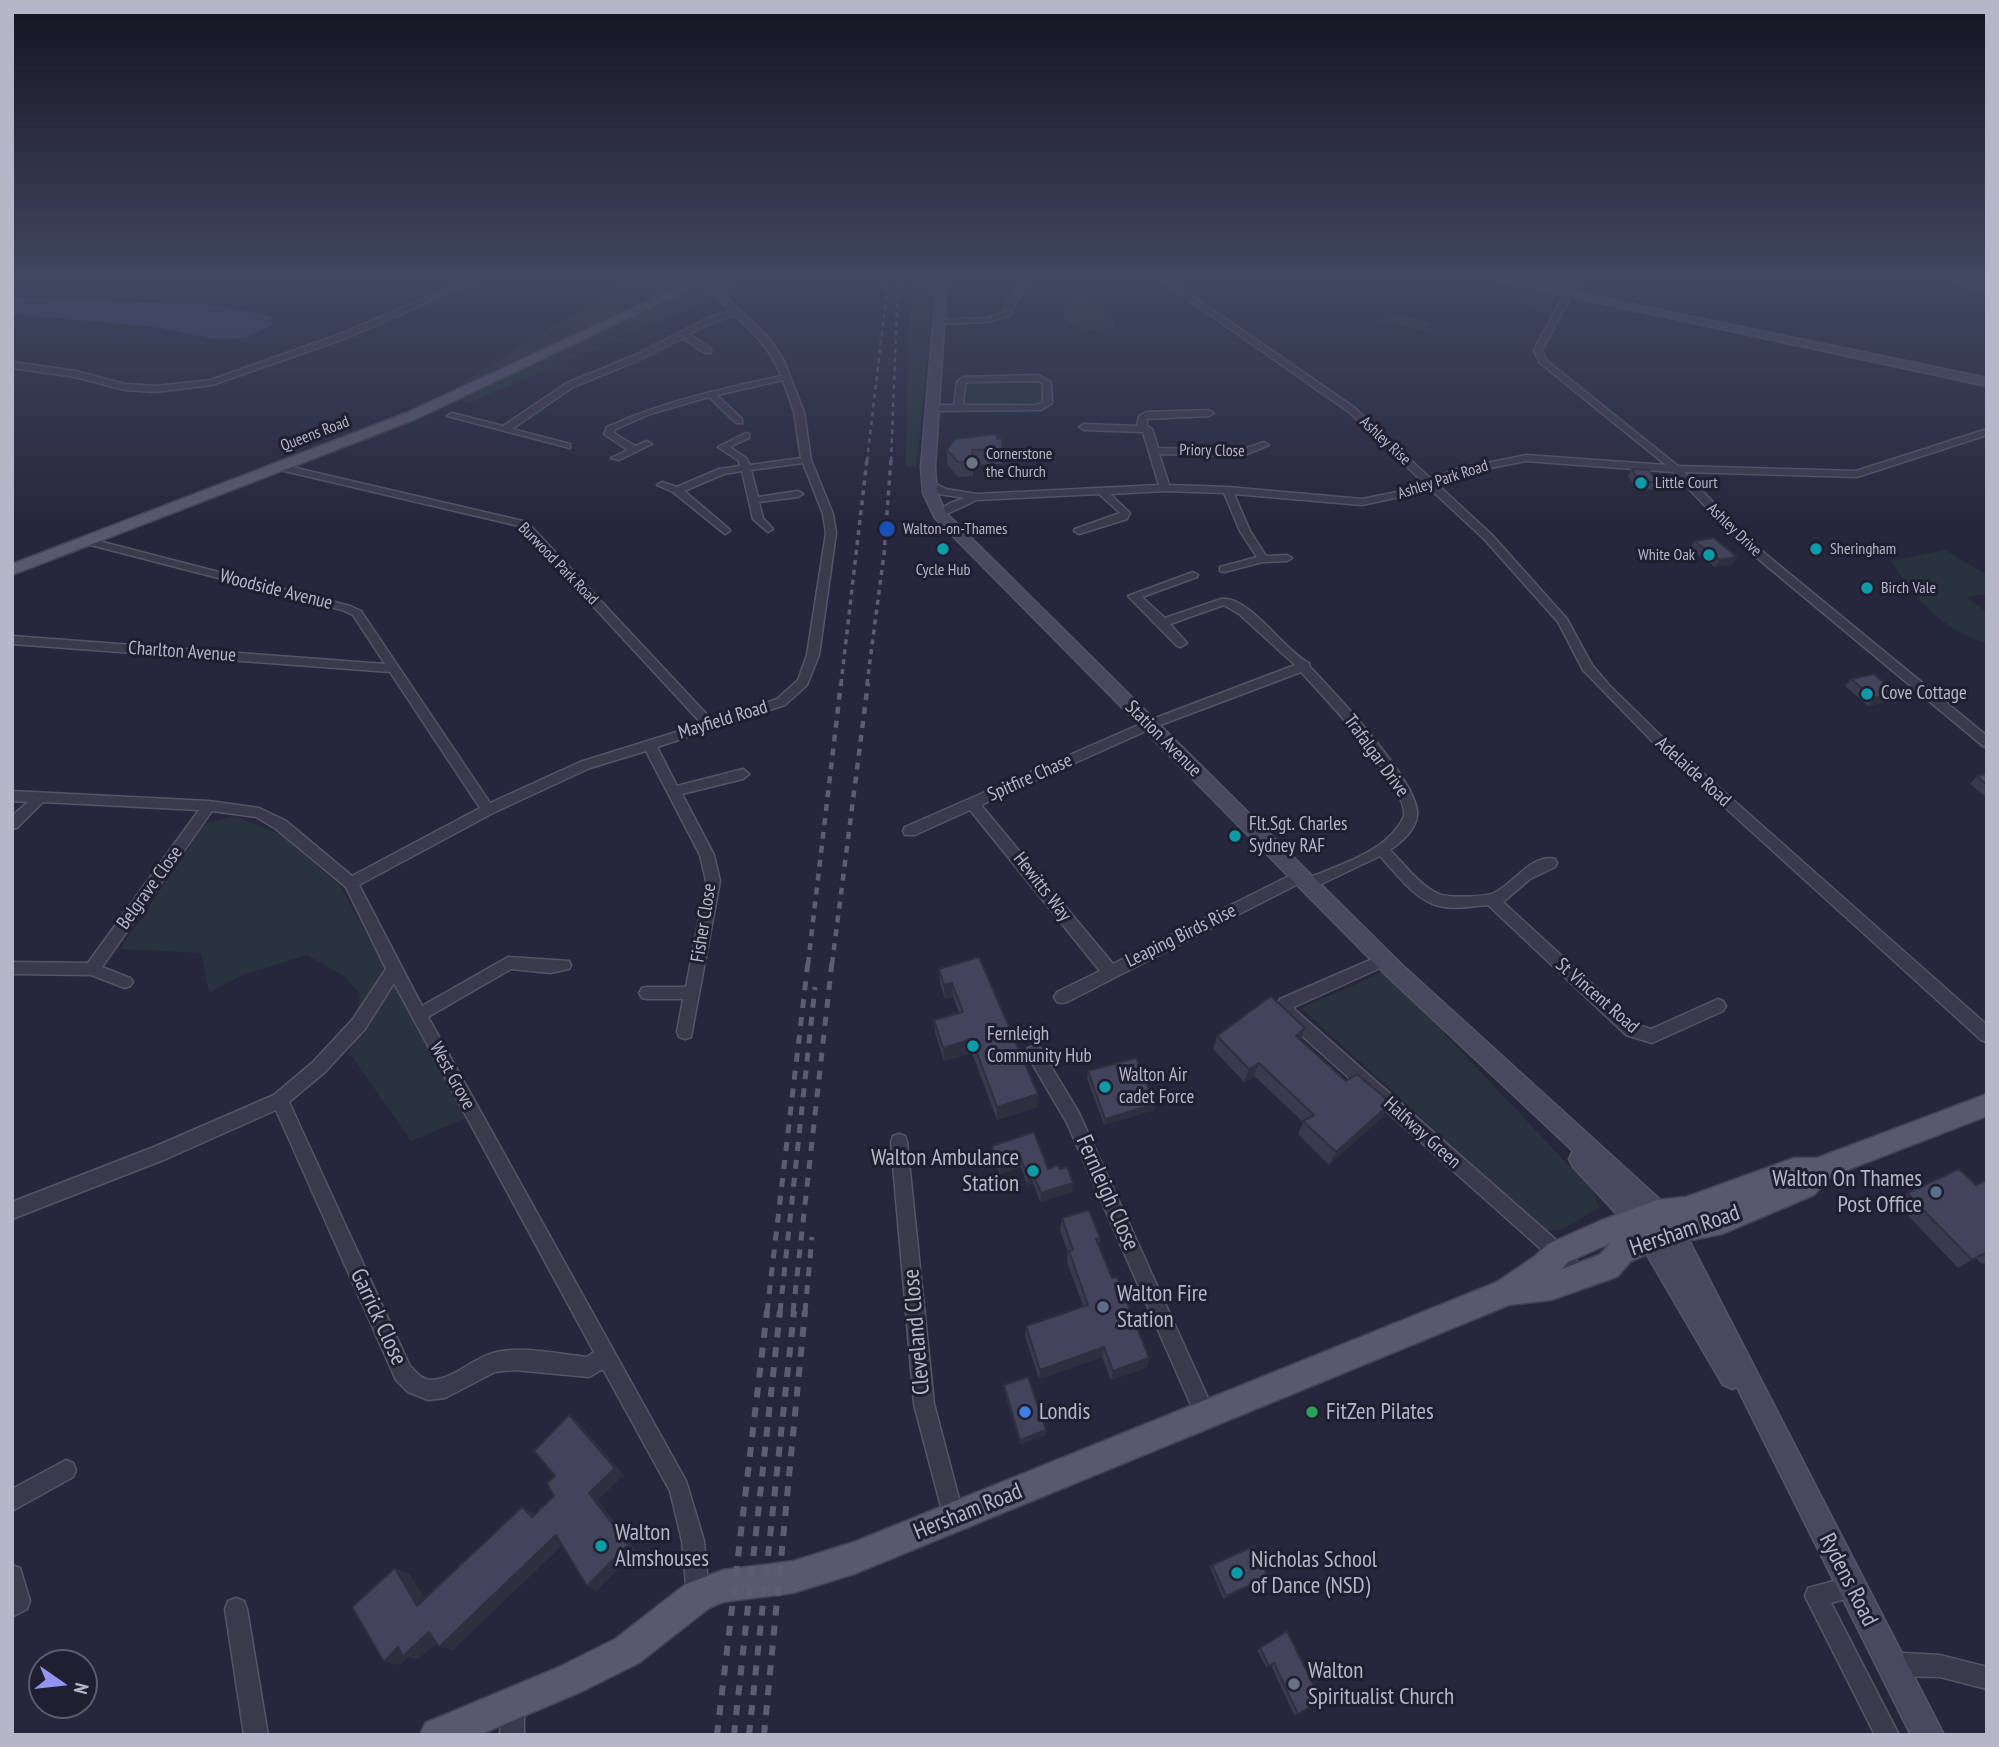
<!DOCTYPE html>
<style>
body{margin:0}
#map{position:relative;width:1999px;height:1747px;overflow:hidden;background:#26273c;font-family:"PT Sans Narrow",sans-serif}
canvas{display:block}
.frame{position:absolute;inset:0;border:14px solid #b5b6c7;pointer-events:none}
.north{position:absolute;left:28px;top:1649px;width:70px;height:70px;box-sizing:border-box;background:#1f1f31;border:2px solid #5b5b6d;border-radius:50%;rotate:104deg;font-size:19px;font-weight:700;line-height:28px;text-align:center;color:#b5b6c7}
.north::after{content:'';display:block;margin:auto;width:24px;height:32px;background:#9294ef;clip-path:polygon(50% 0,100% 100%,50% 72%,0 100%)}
</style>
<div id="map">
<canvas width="1999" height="1747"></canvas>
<div class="frame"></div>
<div class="north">N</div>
</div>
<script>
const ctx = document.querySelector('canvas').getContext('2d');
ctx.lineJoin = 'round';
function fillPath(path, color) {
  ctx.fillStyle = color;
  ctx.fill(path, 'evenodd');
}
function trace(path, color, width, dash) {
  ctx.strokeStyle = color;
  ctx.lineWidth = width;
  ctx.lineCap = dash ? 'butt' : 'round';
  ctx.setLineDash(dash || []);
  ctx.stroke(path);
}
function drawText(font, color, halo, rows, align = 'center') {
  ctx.font = font + ' "PT Sans Narrow",sans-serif';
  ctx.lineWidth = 6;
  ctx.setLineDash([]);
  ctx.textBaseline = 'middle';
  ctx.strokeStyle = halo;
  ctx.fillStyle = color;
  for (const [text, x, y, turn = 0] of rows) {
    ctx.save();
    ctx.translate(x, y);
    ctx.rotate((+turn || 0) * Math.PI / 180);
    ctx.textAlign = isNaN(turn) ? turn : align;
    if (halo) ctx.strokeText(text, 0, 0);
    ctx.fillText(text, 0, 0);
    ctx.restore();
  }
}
fillPath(new Path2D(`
 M 625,281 L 736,281 L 733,287 L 744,289 L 740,299 L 710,299 L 467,404 L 451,390 Z
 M 910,281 L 935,281 L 916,467 L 905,467 Z
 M 1072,287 L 1104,307 L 1114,322 L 1113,327 C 1094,331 1079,332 1064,318 Z
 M 1518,288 L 1558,296 L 1548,310 L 1510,301 Z
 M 1385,313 L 1432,322 L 1427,331 L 1380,322 Z
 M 969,379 L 1038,379 L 1043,381 L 1044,403 L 968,405 L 964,403 L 964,382 Z
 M 1945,550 L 1987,575 L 1987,594 L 1966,597 L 1987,612 L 1987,643 C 1940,629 1917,600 1891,561 Z
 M 234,816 L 282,835 L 339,885 L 470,1116 L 411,1141 L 349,1052 L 360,994 L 344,976 L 307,955 L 240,976 L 209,993 L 201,953 L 120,949 L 205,824 Z
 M 1385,971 L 1594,1192 L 1599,1208 L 1561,1230 L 1545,1230 L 1301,1008 Z`), '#28333d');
fillPath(new Path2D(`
 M 12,297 L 211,305 L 271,316 L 273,325 L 246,337 L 221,340 L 155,327 L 12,314 Z`), '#3d3f63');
const street = new Path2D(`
 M 465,281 L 476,281 L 349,337 L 212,385 L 156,392 L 125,390 L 75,377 L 12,368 L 12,362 L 75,371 L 125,384 L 156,386 L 211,380 L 343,333 Z
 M 700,281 L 709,281 L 768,337 L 783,359 L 804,412 L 811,460 L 833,514 L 836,533 L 819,655 L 807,685 L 785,705 L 657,747 L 677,786 L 743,769 L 749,774 L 743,779 L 682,794 L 714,855 L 720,881 L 691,1037 L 685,1039 L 679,1037 L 677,1032 L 683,999 L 647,999 L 642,998 L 639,993 L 642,988 L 647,987 L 686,987 L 706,881 L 700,855 L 646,751 L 590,768 L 493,813 L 359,885 L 422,1006 L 508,957 L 569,961 L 571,965 L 569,969 L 550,973 L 511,969 L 428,1017 L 686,1481 L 704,1541 L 709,1596 L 706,1604 L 698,1607 L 690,1604 L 687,1596 L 682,1541 L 670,1491 L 603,1369 L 589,1377 L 514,1370 L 495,1372 L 445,1398 L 428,1400 L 408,1392 L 396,1380 L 276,1110 L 166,1159 L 12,1219 L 12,1202 L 154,1147 L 274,1095 L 313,1062 L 353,1019 L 386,969 L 346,887 L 276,829 L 256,817 L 212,811 L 102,967 L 130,978 L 133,982 L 130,986 L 125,988 L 91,975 L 12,974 L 12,962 L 88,963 L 199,810 L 43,802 L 17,828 L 12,829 L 12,816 L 28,802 L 12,801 L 12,791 L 209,801 L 259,808 L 286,821 L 352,876 L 480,808 L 390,672 L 12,644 L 12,636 L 385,664 L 353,615 L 342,610 L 83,543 L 82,541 L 87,538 L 350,606 L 361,611 L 490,803 L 580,762 L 702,724 L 519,526 L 276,469 L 276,465 L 279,464 L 527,522 L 713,721 L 777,699 L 798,680 L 807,655 L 826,533 L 823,514 L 803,463 L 751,470 L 758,497 L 798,491 L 803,494 L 798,497 L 759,502 L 763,518 L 773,529 L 768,532 L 753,519 L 742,471 L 724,474 L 684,491 L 729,529 L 730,531 L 725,534 L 673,492 L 657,485 L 662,482 L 677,487 L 719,469 L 740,466 L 739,461 L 718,447 L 746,433 L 749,434 L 749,438 L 730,447 L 746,458 L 750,465 L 801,458 L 794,412 L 783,380 L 717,395 L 742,419 L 742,423 L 736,423 L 709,397 L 650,414 L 614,430 L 614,433 L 635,446 L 647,441 L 652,444 L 619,460 L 611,458 L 628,450 L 604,434 L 607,427 C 662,402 721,389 781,376 C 771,350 755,334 735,315 L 716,321 L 689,334 L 711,349 L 711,353 L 705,353 L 683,338 L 639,360 L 573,387 L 512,429 L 570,444 L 570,448 L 447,416 L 452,413 L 503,426 L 567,383 L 633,356 L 710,317 L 731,311 ZM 394,983 L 594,1352 L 587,1357 C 557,1354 522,1345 493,1353 C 472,1359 455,1378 432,1380 C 422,1380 417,1373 410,1366 L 289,1102 L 325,1072 L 365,1029 Z
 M 1020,281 L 1028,281 L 1009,316 L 988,322 L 939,324 L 935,322 L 939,320 L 987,318 L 1003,312 Z
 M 1162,281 L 1171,281 L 1355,408 L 1431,479 L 1457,469 L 1526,455 L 1666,465 L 1539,362 L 1534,350 L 1571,281 L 1579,281 L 1542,350 L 1547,361 L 1678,466 L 1856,471 L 1987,429 L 1987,435 L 1857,477 L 1684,472 L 1752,543 L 1987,736 L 1987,747 L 1983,746 L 1744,547 L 1673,472 L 1526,461 L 1460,474 L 1436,483 L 1492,535 L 1567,619 L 1592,665 L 1609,685 L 1661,736 L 1987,1025 L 1987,1042 L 1981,1040 L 1653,742 L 1583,670 L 1558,622 L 1484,539 L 1428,487 L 1404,496 L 1362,505 L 1234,494 L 1250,531 L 1266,556 L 1287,555 L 1292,558 L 1287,561 L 1263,562 L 1224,572 L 1220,571 L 1220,567 L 1257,557 L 1240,531 L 1224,493 L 1165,491 L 1110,494 L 1130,513 L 1127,519 L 1079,534 L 1074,531 L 1075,529 L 1120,513 L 1099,494 L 976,500 C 969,504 942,517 936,517 L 936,513 L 950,503 L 965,498 L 939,494 L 926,486 L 926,482 L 932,482 L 946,489 L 977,494 L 1159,485 L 1143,432 L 1084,430 L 1079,427 L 1084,424 L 1137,426 L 1139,416 L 1147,412 L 1209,410 L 1214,413 L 1209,416 L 1147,419 L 1147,426 L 1152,429 L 1158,448 L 1241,450 L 1264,442 L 1269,445 L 1242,456 L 1159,454 L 1169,485 L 1228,487 L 1362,499 L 1397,492 L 1423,482 L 1349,412 Z
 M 1954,281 L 1966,281 L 1987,289 L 1987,294 Z
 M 1038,375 L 1051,382 L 1052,403 L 1041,410 L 932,411 L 927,408 L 932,405 L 954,405 L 957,382 L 963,377 ZM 1037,381 L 1043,383 L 1043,402 L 1036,405 L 963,405 L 965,383 L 968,382 Z
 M 1193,572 L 1198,575 L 1197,577 L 1142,597 L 1165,618 L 1221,599 C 1249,595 1285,652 1309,663 L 1310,667 C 1333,691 1422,785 1417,816 C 1415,831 1401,842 1390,850 C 1404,864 1421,887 1439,894 C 1447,898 1486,897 1494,893 C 1512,885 1532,853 1555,859 L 1557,863 L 1555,867 L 1530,879 L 1503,902 L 1637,1025 L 1651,1029 L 1718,999 L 1723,1001 L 1726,1006 L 1723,1011 L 1652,1043 L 1626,1035 L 1488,905 C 1471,906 1450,911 1433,904 C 1412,896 1395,872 1380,856 L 1313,888 L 1303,888 L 1302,882 L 1067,1002 L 1062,1003 L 1057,1002 L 1054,997 L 1057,992 L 1100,971 L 970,810 L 915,835 L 905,835 L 903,831 L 905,827 L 1145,722 L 1295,665 L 1239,614 L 1224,605 L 1170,624 L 1187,643 L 1181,647 L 1177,646 L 1128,596 ZM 1301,672 C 1323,696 1408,785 1404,816 C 1404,817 1400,824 1399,825 C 1380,854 1336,866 1306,879 L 1305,873 L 1295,873 L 1113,964 L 981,805 L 1155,727 Z
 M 1384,954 L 1389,956 L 1391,960 L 1389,964 L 1294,1007 L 1295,1010 L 1564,1247 L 1585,1270 L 1588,1276 L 1585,1282 L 1579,1285 L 1573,1282 L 1552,1259 L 1283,1019 L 1277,1004 L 1280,999 Z
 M 1034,1046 L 1040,1048 L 1079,1113 L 1212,1407 L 1215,1414 L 1212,1421 L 1205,1424 L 1198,1421 L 1067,1123 L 1026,1053 L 1028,1048 Z
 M 899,1134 L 905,1136 L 907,1142 L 934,1404 L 964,1518 L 961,1525 L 954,1528 L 947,1525 L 944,1518 L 914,1404 L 891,1142 L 893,1136 Z
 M 66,1460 L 73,1463 L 76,1470 L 73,1477 L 12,1511 L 12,1489 Z
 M 12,1565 L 20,1568 L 30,1601 L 27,1609 L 12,1617 Z
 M 1852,1576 L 1860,1579 L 1863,1587 L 1860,1595 L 1831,1603 L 1899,1735 L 1875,1735 L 1805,1596 L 1808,1588 Z
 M 236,1598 L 244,1601 L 247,1609 L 268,1735 L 244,1735 L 225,1609 L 228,1601 Z
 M 1904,1653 L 1940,1655 L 1987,1667 L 1987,1689 L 1940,1677 L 1892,1676 L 1884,1673 L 1881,1665 L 1884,1657 Z
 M 513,1692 L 521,1695 L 524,1703 L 524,1735 L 500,1735 L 502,1703 L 505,1695 Z`);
const secondary = new Path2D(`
 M 937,281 L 947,281 L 935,467 L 937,493 L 946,513 L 1401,964 L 1666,1205 L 1669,1213 L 1666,1221 L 1671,1219 L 1680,1223 L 1944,1735 L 1911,1735 L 1737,1387 L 1732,1389 L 1723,1385 L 1643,1248 L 1640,1239 L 1643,1230 L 1652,1227 L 1659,1230 L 1662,1223 L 1650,1222 L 1648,1228 L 1639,1232 L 1630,1228 L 1573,1167 L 1569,1159 L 1573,1151 L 1387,976 L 935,518 L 923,493 L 921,467 Z
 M 1499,281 L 1520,281 L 1987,378 L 1987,386 Z`);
const primary = new Path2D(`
 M 691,281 L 707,281 L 416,419 L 12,575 L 12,564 L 406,413 Z
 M 1987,1094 L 1987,1116 L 1842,1172 L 1828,1179 L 1814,1195 L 1722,1234 L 1672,1244 L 1631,1261 L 1618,1276 L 1608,1280 L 1551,1300 L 1509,1305 L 854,1574 L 793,1593 L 723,1602 L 709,1608 L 639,1663 L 583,1691 L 479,1735 L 420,1735 L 425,1723 L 559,1667 L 615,1639 L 686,1584 L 723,1570 L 793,1561 L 854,1542 L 1497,1282 L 1535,1256 L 1548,1244 L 1602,1220 L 1657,1200 L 1686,1197 L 1794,1158 L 1817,1158 ZM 1611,1243 L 1599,1255 L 1562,1269 L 1568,1262 Z`);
trace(street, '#555567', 3);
trace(secondary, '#555567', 3);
trace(primary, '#434355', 3);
fillPath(street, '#3a3a4c');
fillPath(secondary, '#48485f');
fillPath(primary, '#58596c');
trace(new Path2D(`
 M 867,461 L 888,281
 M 891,461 L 898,281`), '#5c5d73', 2.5, [4.5, 4.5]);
trace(new Path2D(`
 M 841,684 L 867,459
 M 867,684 L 884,554 L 891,459`), '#5c5d73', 3.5, [5, 5]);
trace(new Path2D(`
 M 808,964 L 841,683
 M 832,964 L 868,683`), '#5c5d73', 4.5, [7, 7]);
trace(new Path2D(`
 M 767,1312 L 808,962
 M 780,1312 L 815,987
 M 793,1312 L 832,962
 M 805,1312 L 812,1237`), '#5c5d73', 5, [9, 9]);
trace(new Path2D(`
 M 717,1735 L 767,1311
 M 734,1735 L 780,1311
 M 749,1735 L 794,1311
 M 764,1735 L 805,1311`), '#5c5d73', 6, [10, 10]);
fillPath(new Path2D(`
 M 997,439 L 1002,439 L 1002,464 L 973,465 L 973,476 L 958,477 L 947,464 L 947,450 Z
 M 1632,469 L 1657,482 L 1653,490 L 1636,489 L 1628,476 Z
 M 1694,541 L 1737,557 L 1733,564 L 1715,567 L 1690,549 Z
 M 1851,679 L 1890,701 L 1868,706 L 1845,686 Z
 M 1987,774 L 1987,798 L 1970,784 L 1977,776 Z
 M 979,957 L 1038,1094 L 1037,1107 L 997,1120 L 972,1053 L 944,1061 L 935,1033 L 934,1020 L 959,1013 L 953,997 L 945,999 L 940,983 L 939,969 Z
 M 1305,1028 L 1301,1040 L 1346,1081 L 1391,1103 L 1383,1116 L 1329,1165 L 1298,1134 L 1303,1122 L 1254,1076 L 1244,1082 L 1213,1049 L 1217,1036 Z
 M 1088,1071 L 1154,1110 L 1104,1125 L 1087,1078 Z
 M 992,1146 L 1048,1169 L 1072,1192 L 1040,1202 L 1033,1183 L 1027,1185 L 1021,1167 L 1000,1174 L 992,1156 Z
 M 1987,1180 L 1987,1262 L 1982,1264 L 1976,1258 L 1958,1268 L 1895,1202 L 1907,1193 L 1976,1185 Z
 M 1062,1218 L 1100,1238 L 1099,1245 L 1112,1278 L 1149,1358 L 1146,1368 L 1111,1380 L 1102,1357 L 1039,1379 L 1025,1336 L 1026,1326 L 1083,1306 L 1067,1262 L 1068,1253 L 1060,1230 Z
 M 1004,1385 L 1046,1435 L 1020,1444 L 1004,1390 Z
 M 1212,1565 L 1268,1577 L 1264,1579 L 1223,1599 L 1210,1567 Z
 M 1287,1631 L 1298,1714 L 1294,1715 L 1271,1665 L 1266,1667 L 1257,1650 Z`), '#393a4e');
fillPath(new Path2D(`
 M 1737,557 L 1733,564 L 1715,567 L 1720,560 Z
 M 1896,693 L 1890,701 L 1868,706 L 1874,698 Z
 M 952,983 L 953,997 L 945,999 L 944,985 Z
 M 1305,1028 L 1300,1041 L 1296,1036 Z
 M 972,1039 L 972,1053 L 944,1061 L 943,1048 Z
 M 1259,1063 L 1254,1076 L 1244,1082 L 1249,1069 Z
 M 1038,1094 L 1037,1107 L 997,1120 L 997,1107 Z
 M 1391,1103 L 1383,1116 L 1329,1165 L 1336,1152 Z
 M 1155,1104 L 1154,1110 L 1104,1125 L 1105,1119 Z
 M 1021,1158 L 1021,1167 L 1000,1174 L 1000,1165 Z
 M 1033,1174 L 1033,1183 L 1027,1185 L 1027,1176 Z
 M 1073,1183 L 1072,1192 L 1040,1202 L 1041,1193 Z
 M 1104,1347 L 1102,1357 L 1039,1379 L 1040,1370 Z
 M 1149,1358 L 1146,1368 L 1111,1380 L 1113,1371 Z
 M 569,1415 L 579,1423 L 624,1475 L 598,1500 L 636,1551 L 597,1591 L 587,1586 L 589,1493 Z
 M 1046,1430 L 1046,1435 L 1020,1444 L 1020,1440 Z
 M 522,1507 L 533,1513 L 543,1523 L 532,1517 Z
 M 556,1535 L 567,1541 L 453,1650 L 439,1647 Z
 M 395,1568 L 410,1574 L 431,1610 L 417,1606 Z
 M 1268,1577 L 1264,1579 L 1223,1599 L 1226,1596 Z
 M 429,1632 L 444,1637 L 418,1659 L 408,1657 L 400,1665 L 384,1662 L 398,1647 Z`), '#2e3040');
const building = new Path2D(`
 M 997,434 L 997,439 L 1002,439 L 1002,449 L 972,450 L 973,462 L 958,462 L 947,450 L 955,439 Z
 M 1632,469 L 1649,470 L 1657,482 L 1639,482 Z
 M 1714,538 L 1737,557 L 1720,560 L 1694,541 Z
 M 1874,674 L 1896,693 L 1874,698 L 1851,679 Z
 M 1987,774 L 1987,785 L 1977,776 Z
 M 979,957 L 1038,1094 L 997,1107 L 972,1039 L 943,1048 L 934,1020 L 963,1012 L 952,983 L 944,985 L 939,969 Z
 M 1271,996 L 1305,1028 L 1296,1036 L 1346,1081 L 1357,1074 L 1391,1103 L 1336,1152 L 1303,1121 L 1314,1115 L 1259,1063 L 1249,1069 L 1217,1036 Z
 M 1136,1058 L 1155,1104 L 1105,1119 L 1088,1071 Z
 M 1034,1132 L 1048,1169 L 1058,1165 L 1060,1169 L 1067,1167 L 1073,1183 L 1041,1193 L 1033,1174 L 1027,1176 L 1021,1158 L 1000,1165 L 992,1146 Z
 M 1959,1169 L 1976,1185 L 1987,1180 L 1987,1252 L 1972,1260 L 1907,1193 Z
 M 1089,1210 L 1100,1238 L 1096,1239 L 1112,1278 L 1117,1277 L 1149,1358 L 1113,1371 L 1104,1347 L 1040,1370 L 1026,1326 L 1088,1305 L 1069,1251 L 1073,1250 L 1062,1218 Z
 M 1028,1377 L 1046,1430 L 1020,1440 L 1004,1385 Z
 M 569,1415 L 615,1468 L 589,1493 L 628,1545 L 587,1586 L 556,1535 L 439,1647 L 429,1632 L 403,1656 L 398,1647 L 384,1662 L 352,1607 L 395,1568 L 417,1606 L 522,1507 L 532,1517 L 554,1496 L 547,1483 L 555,1476 L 534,1451 Z
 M 1254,1546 L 1268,1577 L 1226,1596 L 1212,1565 Z
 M 1287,1631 L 1321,1700 L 1298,1714 L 1274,1663 L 1269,1666 L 1260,1648 Z`);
fillPath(building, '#42445b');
trace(building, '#2e3040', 2);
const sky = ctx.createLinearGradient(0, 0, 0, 526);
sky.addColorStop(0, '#151521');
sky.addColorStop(0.53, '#414761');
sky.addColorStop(1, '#41476100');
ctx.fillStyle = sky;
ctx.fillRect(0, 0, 1999, 526);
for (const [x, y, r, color] of [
 [972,463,7,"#6b7280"],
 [1641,483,7,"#0f9aa8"],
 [887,529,9,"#1a4fb4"],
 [943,549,7,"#0f9aa8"],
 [1816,549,7,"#0f9aa8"],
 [1709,555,7,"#0f9aa8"],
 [1867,588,7,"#0f9aa8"],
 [1867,694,7,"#0f9aa8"],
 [1235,836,7,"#0f9aa8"],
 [973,1046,7,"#0f9aa8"],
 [1105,1087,7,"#0f9aa8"],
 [1033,1171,7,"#0f9aa8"],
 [1936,1192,7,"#5c6f8a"],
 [1103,1307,7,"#5c6f8a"],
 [1025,1412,7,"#3f7fe0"],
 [1312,1412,7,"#2e9e5b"],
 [601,1546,7,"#0f9aa8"],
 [1237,1573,7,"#0f9aa8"],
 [1294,1684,7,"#6b7280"]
]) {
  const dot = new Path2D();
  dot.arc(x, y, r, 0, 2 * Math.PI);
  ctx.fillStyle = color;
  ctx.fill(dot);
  trace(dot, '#1f1f31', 2.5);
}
drawText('16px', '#b5b6c7', '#1f1f31', [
 ["Queens Road",315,434,-21],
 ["Ashley Rise",1385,441,43],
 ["Priory Close",1212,451,1],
 ["Ashley Park Road",1443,480,-18],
 ["Ashley Drive",1734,530,44],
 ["Burwood Park Road",558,564,46]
]);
drawText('16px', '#b5b6c7', '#1f1f31', [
 ["Cornerstone",986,454],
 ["the Church",986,472],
 ["Little Court",1655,483],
 ["Walton-on-Thames",903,529],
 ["Sheringham",1830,549],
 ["White Oak",1695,555,"right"],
 ["Cycle Hub",943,570,"center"],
 ["Birch Vale",1881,588]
], 'left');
drawText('19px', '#b5b6c7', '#1f1f31', [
 ["Woodside Avenue",276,590,14],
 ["Charlton Avenue",182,652,4],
 ["Mayfield Road",723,720,-17],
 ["Station Avenue",1163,739,45],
 ["Trafalgar Drive",1376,756,54],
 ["Adelaide Road",1693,772,42],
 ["Spitfire Chase",1030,778,-24],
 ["Hewitts Way",1042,887,52],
 ["Belgrave Close",150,888,-54],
 ["Fisher Close",704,923,-81],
 ["Leaping Birds Rise",1181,936,-26],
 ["St Vincent Road",1597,996,41],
 ["West Grove",452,1076,61],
 ["Halfway Green",1422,1133,42]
]);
drawText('19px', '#b5b6c7', '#1f1f31', [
 ["Cove Cottage",1881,694],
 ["Flt.Sgt. Charles",1249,825],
 ["Sydney RAF",1249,847],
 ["Fernleigh",987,1035],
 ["Community Hub",987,1057],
 ["Walton Air",1119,1076],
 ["cadet Force",1119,1098]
], 'left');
drawText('23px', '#b5b6c7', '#1f1f31', [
 ["Walton Ambulance",1019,1158,"right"],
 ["Station",1019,1184,"right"],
 ["Walton On Thames",1922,1179,"right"],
 ["Post Office",1922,1205,"right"],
 ["Walton Fire",1117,1294],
 ["Station",1117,1320],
 ["Londis",1039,1412],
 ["FitZen Pilates",1326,1412],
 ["Walton",615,1533],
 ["Almshouses",615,1559],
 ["Nicholas School",1251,1560],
 ["of Dance (NSD)",1251,1586],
 ["Walton",1308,1671],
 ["Spiritualist Church",1308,1697]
], 'left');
drawText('23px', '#b5b6c7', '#1f1f31', [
 ["Fernleigh Close",1107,1193,66],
 ["Hersham Road",1685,1231,-19],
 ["Garrick Close",378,1317,65],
 ["Cleveland Close",917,1332,-95],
 ["Hersham Road",968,1512,-22],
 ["Rydens Road",1848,1580,63]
]);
</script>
